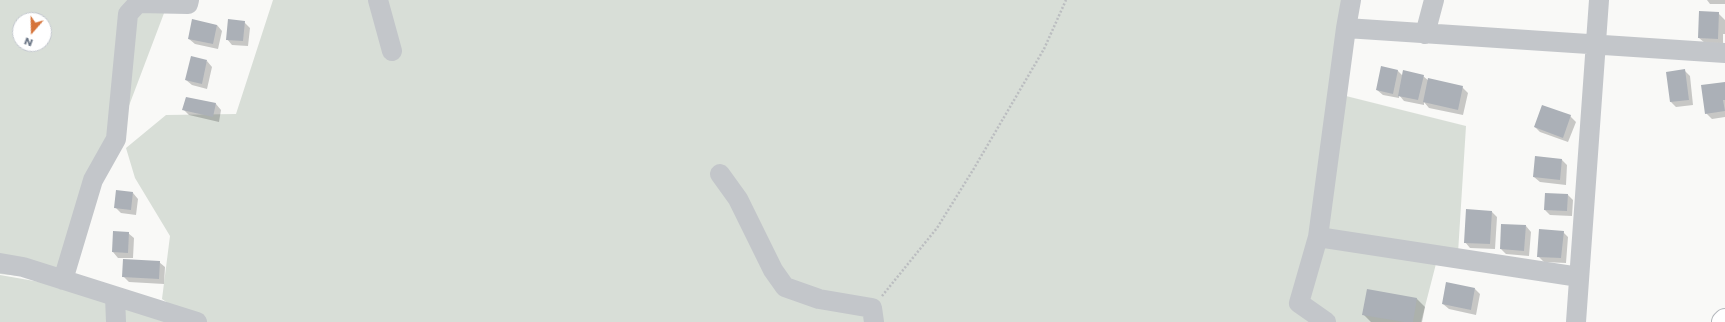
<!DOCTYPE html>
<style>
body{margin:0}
#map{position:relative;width:1725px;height:322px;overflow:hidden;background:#f9f9f7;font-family:Poppins,sans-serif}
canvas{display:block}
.north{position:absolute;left:12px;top:12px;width:40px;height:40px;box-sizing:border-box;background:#fff;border:1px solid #c4c8cf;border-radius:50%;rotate:200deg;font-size:11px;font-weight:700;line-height:16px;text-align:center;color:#6b7686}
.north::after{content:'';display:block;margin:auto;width:14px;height:18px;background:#d6743a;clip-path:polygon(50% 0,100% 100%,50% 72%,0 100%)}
</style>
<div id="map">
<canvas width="1725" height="322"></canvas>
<div class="north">N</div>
</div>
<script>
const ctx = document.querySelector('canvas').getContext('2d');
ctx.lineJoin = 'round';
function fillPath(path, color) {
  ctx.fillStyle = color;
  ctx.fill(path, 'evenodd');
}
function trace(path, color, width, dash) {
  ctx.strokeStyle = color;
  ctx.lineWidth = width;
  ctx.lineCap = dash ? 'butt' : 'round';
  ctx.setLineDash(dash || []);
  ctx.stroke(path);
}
fillPath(new Path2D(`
 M 0,0 L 169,0 L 63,280 L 0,274 ZM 20,20 L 44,20 L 44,44 L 20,44 Z
 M 273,0 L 1351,0 L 1338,94 L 1466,126 L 1458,253 L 1438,256 L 1421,322 L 0,322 L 0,275 L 103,293 L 193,320 L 162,299 L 170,236 L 135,178 L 126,148 L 166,115 L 236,114 Z`), '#d8ded7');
fillPath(new Path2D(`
 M 1707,0 L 1725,0 L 1725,4 L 1710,4 Z
 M 1718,13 L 1725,20 L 1725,44 L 1725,34 L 1723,34 L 1723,44 L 1705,43 L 1699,38 Z
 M 244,22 L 250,28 L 248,46 L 232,45 L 227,39 Z
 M 217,25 L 222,31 L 218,49 L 195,44 L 189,39 Z
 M 207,61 L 212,67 L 207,89 L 192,85 L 186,80 Z
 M 1382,68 L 1398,71 L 1403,76 L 1423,76 L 1429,81 L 1462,87 L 1468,93 L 1463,115 L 1429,108 L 1424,102 L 1424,105 L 1404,101 L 1399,95 L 1399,98 L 1383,95 L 1377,90 Z
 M 1684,70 L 1690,76 L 1693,105 L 1676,107 L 1671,102 L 1667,73 Z
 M 1725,83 L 1725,117 L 1712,119 L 1706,113 Z
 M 186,98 L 216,104 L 221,110 L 219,122 L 189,115 L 184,110 Z
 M 1570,116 L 1576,122 L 1568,142 L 1540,132 L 1535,127 Z
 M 1536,157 L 1562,160 L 1567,165 L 1566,185 L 1540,182 L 1534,177 Z
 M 133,193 L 138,199 L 136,215 L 121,213 L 115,207 Z
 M 1568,195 L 1573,200 L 1572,216 L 1550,215 L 1545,210 Z
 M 1492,212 L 1497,217 L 1495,249 L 1470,248 L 1465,242 Z
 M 1526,226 L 1531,232 L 1529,256 L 1506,254 L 1501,249 Z
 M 114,232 L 128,233 L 134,238 L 133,258 L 118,258 L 113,252 Z
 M 1563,232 L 1568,237 L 1566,263 L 1544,262 L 1538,256 Z
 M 159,262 L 165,267 L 164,284 L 129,282 L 123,276 Z
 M 1475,289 L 1480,294 L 1476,315 L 1449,309 L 1443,304 Z
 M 1417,299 L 1425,307 L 1422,322 L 1371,322 L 1364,315 Z`), '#0003');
fillPath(new Path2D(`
 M 1699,11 L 1719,12 L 1718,39 L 1698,38 Z
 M 192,19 L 217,25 L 213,44 L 188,39 Z
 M 228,19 L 245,21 L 243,41 L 226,40 Z
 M 191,56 L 207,60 L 202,84 L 185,80 Z
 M 1381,66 L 1398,70 L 1393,94 L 1376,90 Z
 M 1685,69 L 1689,100 L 1670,102 L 1666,72 Z
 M 1403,70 L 1424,75 L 1418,100 L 1398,96 Z
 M 1428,78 L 1463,86 L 1458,110 L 1423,102 Z
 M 1725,82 L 1725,100 L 1723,100 L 1725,111 L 1705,114 L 1701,85 Z
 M 186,97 L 216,103 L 213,117 L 182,110 Z
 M 1542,105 L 1571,115 L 1563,138 L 1534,127 Z
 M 1535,156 L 1562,159 L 1560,180 L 1533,177 Z
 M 116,190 L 133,192 L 131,210 L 114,208 Z
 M 1545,193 L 1568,194 L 1567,211 L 1544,210 Z
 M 1466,209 L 1492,211 L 1490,244 L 1464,243 Z
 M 1501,224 L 1526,225 L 1524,251 L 1500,249 Z
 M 1539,229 L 1564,231 L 1561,258 L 1537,257 Z
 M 113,231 L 129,232 L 128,253 L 112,252 Z
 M 123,259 L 160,261 L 159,279 L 122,277 Z
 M 1446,282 L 1475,288 L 1471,310 L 1442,304 Z
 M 1367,289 L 1417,298 L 1413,322 L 1404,322 L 1362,315 Z`), '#abb0b7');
const major = new Path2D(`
 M 1723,322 L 1725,320`);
trace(major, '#b4b8bd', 24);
trace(new Path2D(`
 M 882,296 L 937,228 L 973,170 L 1044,49 L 1066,0`), '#bbbdc0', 2.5, [2, 2]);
trace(new Path2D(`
 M 378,0 L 392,51
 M 1346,28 L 1725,53
 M 1425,34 L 1434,0
 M 720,174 L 738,199 L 773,270 L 785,287 L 819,299 L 872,308 L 874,322
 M 1318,237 L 1579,277
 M 0,263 L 23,267 L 197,322
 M 63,280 L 93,180 L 116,139 L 128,14 L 138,3 L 188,4 L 189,0
 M 115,296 L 116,322
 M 1326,322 L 1299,303 L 1318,237 L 1346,28 L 1351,0
 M 1576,322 L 1599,0`), '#c3c6ca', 20);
trace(major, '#fff', 22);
</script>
